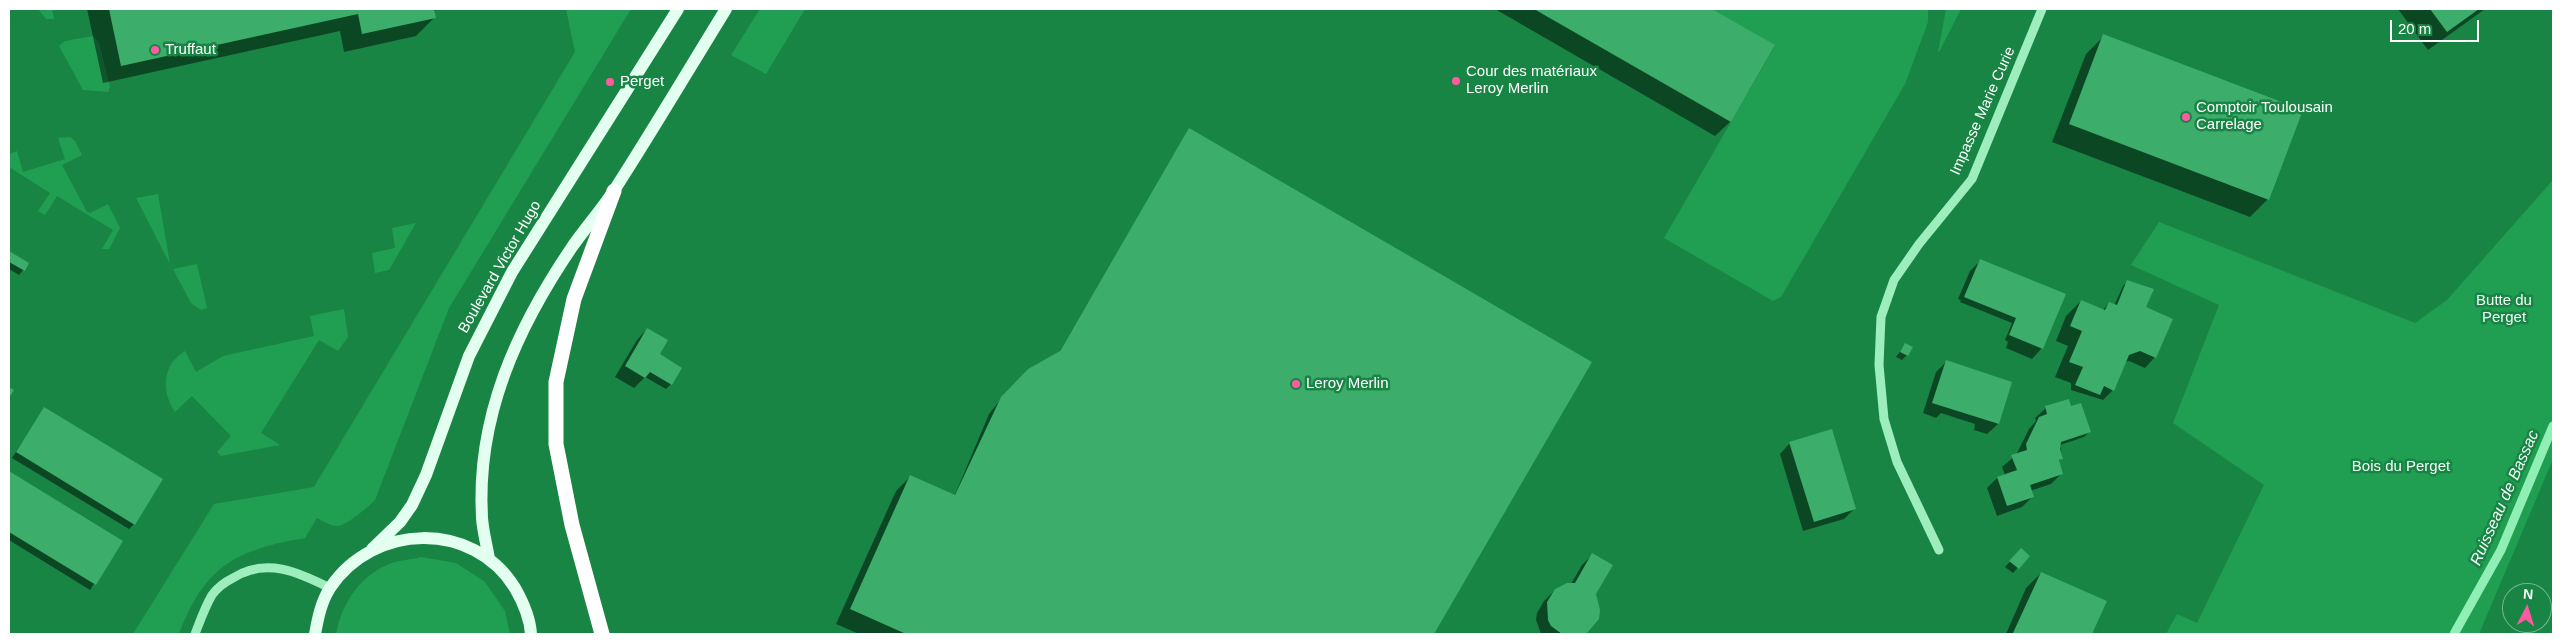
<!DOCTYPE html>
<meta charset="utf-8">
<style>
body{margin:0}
#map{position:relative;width:2562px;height:643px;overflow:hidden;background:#188545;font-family:Arial,sans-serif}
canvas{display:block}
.frame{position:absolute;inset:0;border:10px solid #fff;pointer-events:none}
.north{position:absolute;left:2502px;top:583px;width:50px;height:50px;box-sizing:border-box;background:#188545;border:1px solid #74b68f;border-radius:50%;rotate:5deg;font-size:14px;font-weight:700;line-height:20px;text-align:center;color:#fff}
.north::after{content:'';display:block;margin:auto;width:18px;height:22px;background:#ff59a1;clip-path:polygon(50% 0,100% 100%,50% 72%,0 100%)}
.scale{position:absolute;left:2390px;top:20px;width:89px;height:22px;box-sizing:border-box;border:2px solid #fff;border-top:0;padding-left:6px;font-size:15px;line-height:18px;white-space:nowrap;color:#fff;-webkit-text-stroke:4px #188545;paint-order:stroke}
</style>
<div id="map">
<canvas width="2562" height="643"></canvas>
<div class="frame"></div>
<div class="north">N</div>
<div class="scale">20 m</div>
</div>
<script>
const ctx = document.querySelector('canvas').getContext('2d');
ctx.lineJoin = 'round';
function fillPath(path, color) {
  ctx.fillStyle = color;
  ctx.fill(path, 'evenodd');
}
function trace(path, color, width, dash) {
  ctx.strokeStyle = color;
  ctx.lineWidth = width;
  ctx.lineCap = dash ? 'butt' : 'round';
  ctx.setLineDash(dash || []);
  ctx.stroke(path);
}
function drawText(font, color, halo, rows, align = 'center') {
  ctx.font = font + ' Arial,sans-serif';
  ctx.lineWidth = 5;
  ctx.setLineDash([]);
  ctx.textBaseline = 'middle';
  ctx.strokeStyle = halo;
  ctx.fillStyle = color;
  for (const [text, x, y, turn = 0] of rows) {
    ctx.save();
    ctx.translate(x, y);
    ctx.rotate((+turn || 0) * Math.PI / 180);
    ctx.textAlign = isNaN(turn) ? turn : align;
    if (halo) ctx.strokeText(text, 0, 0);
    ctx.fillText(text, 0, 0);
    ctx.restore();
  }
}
fillPath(new Path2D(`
 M 38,9 L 52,9 L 54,19 L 46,19 Z
 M 566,9 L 631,9 L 449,308 L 375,500 C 368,507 348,524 339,526 C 332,527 323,521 317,518 L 305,538 C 235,550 205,566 179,634 L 133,634 L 214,504 L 314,487 L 575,52 Z
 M 760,9 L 805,9 L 766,74 L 731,55 Z
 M 1712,9 L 1928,9 L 1928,22 L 1905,84 L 1781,297 L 1773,301 L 1664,238 L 1775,46 Z
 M 1946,9 L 1961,9 L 1939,52 L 1938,52 Z
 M 93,36 L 99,42 L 110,87 L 108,92 L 83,90 L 59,46 L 65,41 Z
 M 70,137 L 75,141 L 82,155 L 62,165 L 87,212 L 90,213 L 108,204 L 120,228 L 109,249 L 102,249 L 113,230 L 57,196 L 45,215 L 38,211 L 50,193 L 9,167 L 9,154 L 17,151 L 23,172 L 65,159 L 58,138 Z
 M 2553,180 L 2553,459 L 2479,634 L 2166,634 L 2177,614 L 2197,623 L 2264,485 L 2173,423 L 2219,305 L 2131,265 L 2159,222 L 2415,323 L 2447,300 Z
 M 158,194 L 170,264 L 136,198 Z
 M 416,223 L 389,270 L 375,273 L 372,253 L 395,248 L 392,228 Z
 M 197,264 L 207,308 L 201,310 L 191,303 L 173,269 Z
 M 344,309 L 348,337 L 338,351 L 319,340 L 261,433 L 280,445 L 221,456 L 217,452 L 231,436 L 192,396 L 175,412 C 161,391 162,365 185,351 L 196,372 L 223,356 L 314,336 L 310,316 Z
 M 421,557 L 456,563 L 485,582 L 505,611 L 510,634 L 336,634 C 342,604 358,578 387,565 C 397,560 411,560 421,557 Z`), '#209f53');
fillPath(new Path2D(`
 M 87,9 L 441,9 L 433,11 L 434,18 L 416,36 L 344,52 L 340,31 L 103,83 Z
 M 1495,9 L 1710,9 L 1773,46 L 1730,122 L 1715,136 Z
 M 2398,9 L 2485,9 L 2428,50 Z
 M 2104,36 L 2268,199 L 2250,217 L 2052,142 L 2086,54 Z
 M 1189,130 L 1590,362 L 1433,634 L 859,634 L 836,624 L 896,491 L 910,477 L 954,497 L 989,414 L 1009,389 L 1037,364 L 1058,354 Z
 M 9,252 L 28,264 L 19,275 L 9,269 Z
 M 1980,261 L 2042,348 L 2032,359 L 2006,348 L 2008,342 L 2005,340 L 2012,323 L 1960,302 L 1961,300 L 1958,299 L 1970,271 Z
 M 2128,281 L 2144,308 L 2155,357 L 2145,368 L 2129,361 L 2124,362 L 2113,390 L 2103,400 L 2071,390 L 2071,383 L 2055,377 L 2068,346 L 2056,341 L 2066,316 L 2081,301 L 2103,310 L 2109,303 L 2114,306 L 2123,286 Z
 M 647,329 L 671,384 L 666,389 L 645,377 L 634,388 L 615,377 L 637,340 Z
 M 1905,345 L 1907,355 L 1902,360 L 1896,357 Z
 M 1946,362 L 1998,424 L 1987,434 L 1974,430 L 1975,424 L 1941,413 L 1936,418 L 1923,413 L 1936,372 Z
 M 2070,407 L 2089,432 L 2084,437 L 2060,445 L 2062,458 L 2058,462 L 2062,473 L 2051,484 L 2030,491 L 2032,497 L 2022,507 L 1997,516 L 1987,488 L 1997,478 L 2005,475 L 2002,467 L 2016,455 L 2029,429 L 2036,421 L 2035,418 L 2046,408 Z
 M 44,408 L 134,524 L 129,529 L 12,458 Z
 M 1790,443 L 1854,509 L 1844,519 L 1803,531 L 1780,454 Z
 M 9,472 L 121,541 L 90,590 L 9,540 Z
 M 1592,555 L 1595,623 L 1584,634 L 1541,634 L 1536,620 L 1537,613 L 1544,601 L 1555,590 L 1571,584 L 1582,565 Z
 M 2016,555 L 2028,556 L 2013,573 L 2005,567 Z
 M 2041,573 L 2106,601 L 2091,634 L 2006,634 L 2026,588 Z`), '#0007');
trace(new Path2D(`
 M 2454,634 L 2501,550 L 2553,426`), '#8fefb5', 9);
fillPath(new Path2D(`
 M 109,9 L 434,9 L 436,18 L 362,34 L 358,14 L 121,66 Z
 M 1534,9 L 1712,9 L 1775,45 L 1731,122 Z
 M 2430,9 L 2479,9 L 2447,32 Z
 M 2103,34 L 2303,110 L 2269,200 L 2069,124 Z
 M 1189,128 L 1592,362 L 1434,634 L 906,634 L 850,609 L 910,475 L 955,495 L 1001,397 L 1028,369 L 1060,351 Z
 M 9,251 L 29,263 L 25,271 L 9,262 Z
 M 1980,259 L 2066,294 L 2043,349 L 2009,335 L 2016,318 L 1964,297 Z
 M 2127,280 L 2154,289 L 2146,307 L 2173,319 L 2156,358 L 2140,351 L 2129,355 L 2114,391 L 2104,386 L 2100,395 L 2075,385 L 2083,367 L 2069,362 L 2082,331 L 2070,326 L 2081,300 L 2105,310 L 2109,302 L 2117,305 Z
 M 647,328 L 668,340 L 660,354 L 682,368 L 672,385 L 650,372 L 645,378 L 625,366 Z
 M 1905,343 L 1913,347 L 1908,356 L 1900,352 Z
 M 1946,360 L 2012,382 L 1999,424 L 1932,403 Z
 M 9,387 L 14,390 L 9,398 Z
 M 2069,399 L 2071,406 L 2081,403 L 2091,432 L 2061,442 L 2060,449 L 2063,459 L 2059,460 L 2063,474 L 2030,485 L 2034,497 L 2007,506 L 1997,477 L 2017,470 L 2011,455 L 2027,450 L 2026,444 L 2039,417 L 2047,414 L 2045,406 Z
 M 44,407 L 163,479 L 135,525 L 16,452 Z
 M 1832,429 L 1856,509 L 1814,522 L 1789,442 Z
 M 9,471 L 123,541 L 96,585 L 9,532 Z
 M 2021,548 L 2030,556 L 2019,569 L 2009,561 Z
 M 1592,553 L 1613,565 L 1596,594 L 1600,610 L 1599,619 L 1587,633 L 1562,634 L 1551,626 L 1548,620 L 1547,602 L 1555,589 L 1567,583 L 1575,583 Z
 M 2041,572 L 2107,601 L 2092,634 L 2013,633 Z`), '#3cad6a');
trace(new Path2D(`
 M 1939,550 L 1897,462 L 1884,419 L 1879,365 L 1881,317 L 1894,280 L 1919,244 L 1972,179 L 2042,9
 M 195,634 C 200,621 205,607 212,595 C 217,588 225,582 233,578 C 266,557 298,572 330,588`), '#9dedbd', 9);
trace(new Path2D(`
 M 372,549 L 400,522 L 412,505 L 426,475 L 469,356 L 512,272 L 678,9
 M 489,559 C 487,546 483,532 482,518 C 476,417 517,328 572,247 C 586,227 602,209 615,189 C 653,130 689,69 726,9
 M 315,634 C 318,618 321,602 330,588 C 373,523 473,520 515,588 C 523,602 530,618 531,634`), '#e3fff0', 12);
trace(new Path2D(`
 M 602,634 L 572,525 L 556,444 L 556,382 L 574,299 L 614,191`), '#fff', 15);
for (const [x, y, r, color] of [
 [155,50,5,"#ff59a1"],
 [1456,81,5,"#ff59a1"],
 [610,82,5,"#ff59a1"],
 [2186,117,5,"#ff59a1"],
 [1296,384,5,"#ff59a1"]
]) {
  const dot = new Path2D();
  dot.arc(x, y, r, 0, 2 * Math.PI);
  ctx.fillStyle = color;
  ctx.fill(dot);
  trace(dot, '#188545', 2);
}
drawText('15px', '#fff', '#188545', [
 ["Truffaut",165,50],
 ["Cour des matériaux",1466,72],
 ["Leroy Merlin",1466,89],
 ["Perget",620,82],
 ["Comptoir Toulousain",2196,108],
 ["Carrelage",2196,125],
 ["Leroy Merlin",1306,384]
], 'left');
drawText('15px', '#fff', '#188545', [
 ["Impasse Marie Curie",1983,111,-66],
 ["Boulevard Victor Hugo",500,267,-60]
]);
drawText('15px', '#f0fef6', '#188545', [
 ["Butte du",2504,301],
 ["Perget",2504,318],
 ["Bois du Perget",2401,467]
]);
drawText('italic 16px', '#f2fdf7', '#188545', [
 ["Ruisseau de Bassac",2505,498,-66]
]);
</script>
